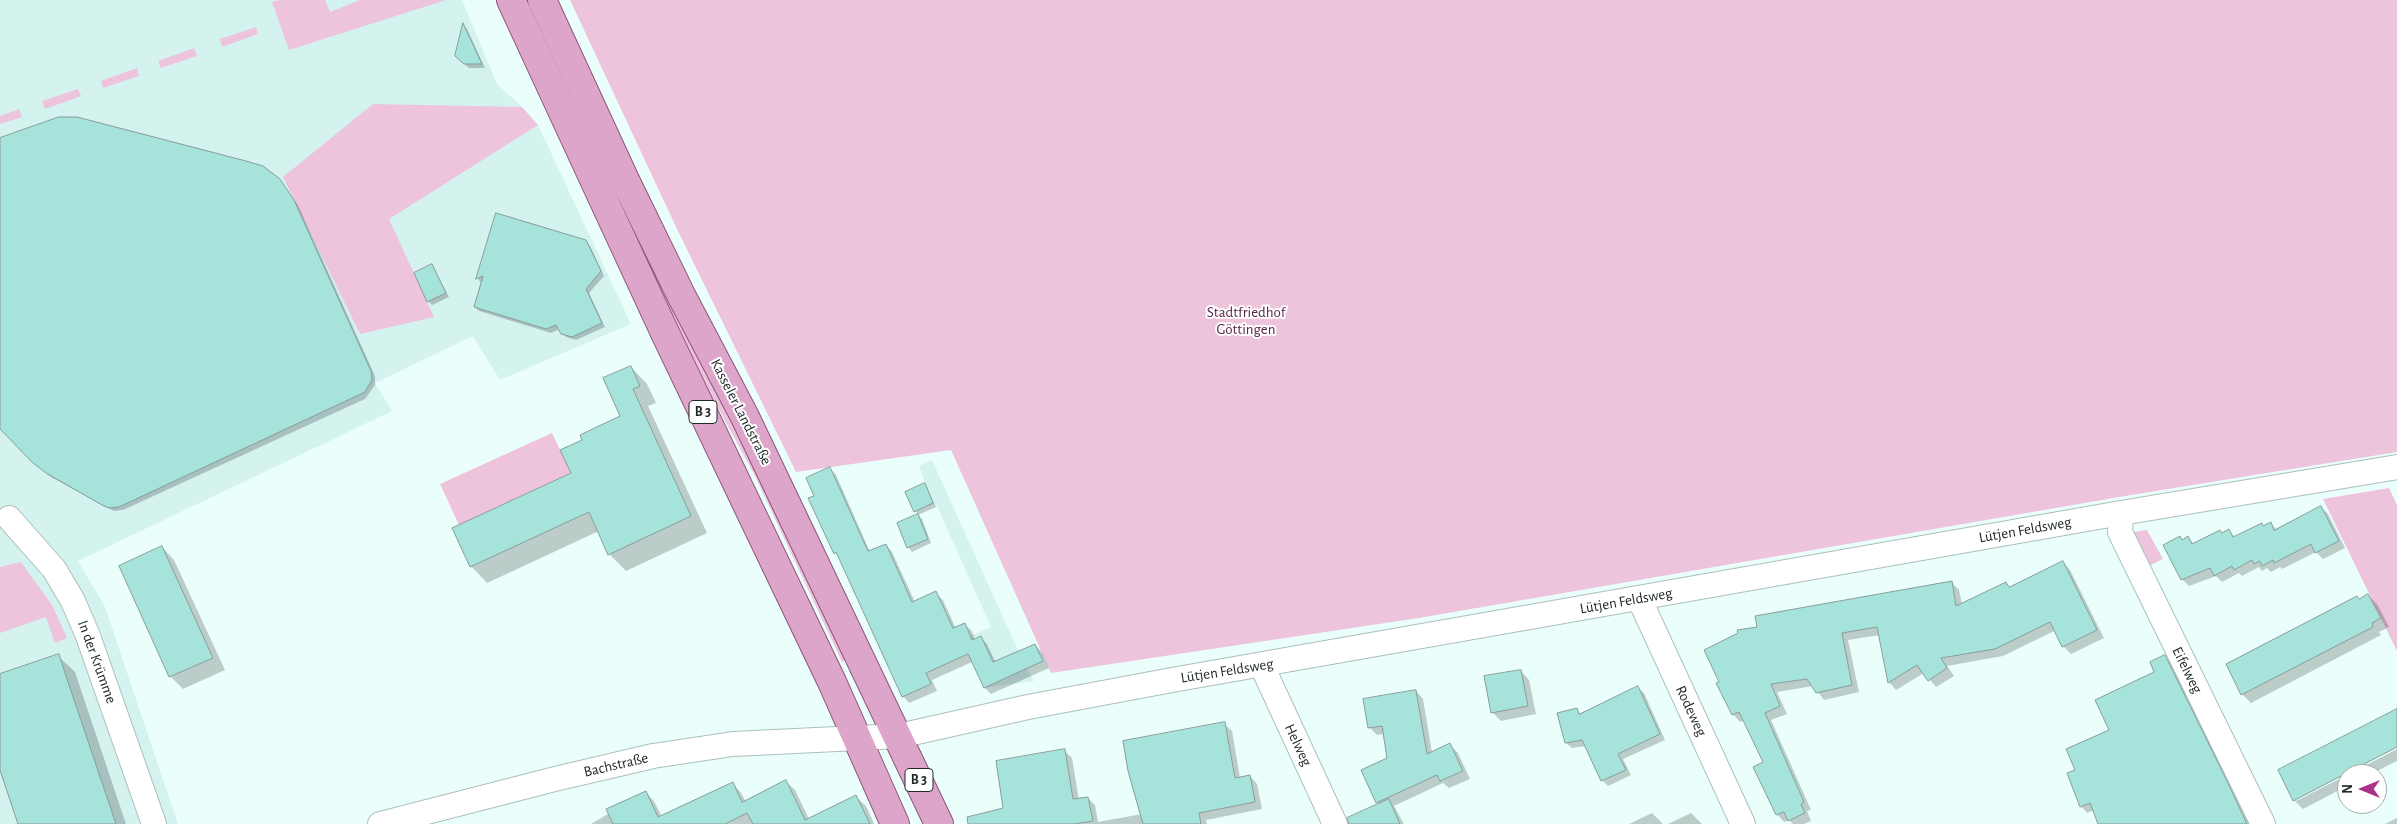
<!DOCTYPE html>
<meta charset="utf-8">
<style>
body{margin:0}
#map{position:relative;width:2397px;height:824px;overflow:hidden;background:#eafffc;font-family:"Alegreya Sans",sans-serif}
canvas{display:block}
.north{position:absolute;left:2337px;top:764px;width:50px;height:50px;box-sizing:border-box;background:#fff;border:1px solid #a7aaa9;border-radius:50%;rotate:270deg;font-size:14px;font-weight:700;line-height:20px;text-align:center;color:#222a29}
.north::after{content:'';display:block;margin:auto;width:18px;height:22px;background:#aa3287;clip-path:polygon(50% 0,100% 100%,50% 72%,0 100%)}
</style>
<div id="map">
<canvas width="2397" height="824"></canvas>
<div class="north">N</div>
</div>
<script>
const ctx = document.querySelector('canvas').getContext('2d');
ctx.lineJoin = 'round';
function fillPath(path, color) {
  ctx.fillStyle = color;
  ctx.fill(path, 'evenodd');
}
function trace(path, color, width, dash) {
  ctx.strokeStyle = color;
  ctx.lineWidth = width;
  ctx.lineCap = dash ? 'butt' : 'round';
  ctx.setLineDash(dash || []);
  ctx.stroke(path);
}
function drawText(font, color, halo, rows, align = 'center') {
  ctx.font = font + ' "Alegreya Sans",sans-serif';
  ctx.lineWidth = 4;
  ctx.setLineDash([]);
  ctx.textBaseline = 'middle';
  ctx.strokeStyle = halo;
  ctx.fillStyle = color;
  for (const [text, x, y, turn = 0] of rows) {
    ctx.save();
    ctx.translate(x, y);
    ctx.rotate((+turn || 0) * Math.PI / 180);
    ctx.textAlign = isNaN(turn) ? turn : align;
    if (halo) ctx.strokeText(text, 0, 0);
    ctx.fillText(text, 0, 0);
    ctx.restore();
  }
}
fillPath(new Path2D(`
 M 0,0 L 462,0 L 497,84 L 522,107 L 538,125 L 631,324 L 500,380 L 473,336 L 375,383 L 392,411 L 78,561 L 105,607 L 178,824 L 0,824 Z
 M 932,460 L 1026,668 L 1034,681 L 984,688 L 961,640 L 991,627 L 937,506 L 933,504 L 914,512 L 905,492 L 925,483 L 919,466 Z`), '#d4f2ee');
fillPath(new Path2D(`
 M 279,0 L 325,0 L 330,12 L 360,0 L 446,0 L 289,50 L 272,2 Z
 M 524,0 L 529,0 L 757,467 L 847,659 L 842,662 L 755,476 L 680,338 Z
 M 570,0 L 2397,0 L 2397,452 L 2131,495 L 1419,618 L 1051,673 L 951,450 L 796,472 L 676,227 Z
 M 256,27 L 258,34 L 222,47 L 220,39 Z
 M 194,48 L 197,56 L 161,68 L 158,61 Z
 M 137,68 L 139,76 L 103,88 L 101,81 Z
 M 78,89 L 81,96 L 45,109 L 42,101 Z
 M 373,104 L 522,107 L 538,125 L 389,219 L 434,317 L 360,334 L 283,177 Z
 M 19,109 L 22,117 L 0,124 L 0,116 Z
 M 552,433 L 571,473 L 459,525 L 440,484 Z
 M 2389,488 L 2397,505 L 2397,651 L 2323,499 Z
 M 2147,530 L 2163,559 L 2147,567 L 2133,532 Z
 M 21,562 L 52,605 L 67,638 L 55,643 L 46,617 L 0,633 L 0,567 Z`), '#eec4dd');
fillPath(new Path2D(`
 M 464,26 L 467,29 L 485,68 L 469,68 L 456,55 Z
 M 0,139 L 283,185 L 298,205 L 375,376 L 375,385 L 365,399 L 123,510 L 114,511 L 51,477 L 0,427 Z
 M 497,215 L 585,241 L 590,246 L 604,276 L 589,293 L 605,327 L 576,340 L 566,337 L 560,329 L 551,333 L 479,311 L 475,307 L 482,284 L 478,279 Z
 M 432,265 L 449,297 L 432,305 L 428,301 Z
 M 631,367 L 647,384 L 656,403 L 648,406 L 707,533 L 626,571 L 609,554 L 599,531 L 487,583 L 471,566 L 572,474 L 584,441 L 621,417 Z
 M 829,468 L 836,475 L 870,552 L 886,545 L 892,552 L 915,602 L 936,593 L 943,600 L 956,629 L 965,625 L 972,631 L 975,640 L 980,637 L 987,644 L 996,663 L 1035,645 L 1042,652 L 1049,668 L 991,694 L 985,688 L 972,662 L 932,680 L 937,691 L 909,703 L 903,696 L 841,559 L 835,553 L 816,496 Z
 M 925,485 L 936,507 L 918,515 L 922,519 L 931,543 L 912,552 L 909,548 L 899,524 L 919,515 L 915,511 Z
 M 2321,507 L 2328,514 L 2345,548 L 2323,559 L 2316,552 L 2282,569 L 2280,567 L 2271,572 L 2267,568 L 2262,571 L 2259,567 L 2242,576 L 2239,573 L 2222,582 L 2216,576 L 2189,586 L 2182,579 L 2182,541 L 2188,538 L 2194,544 L 2229,531 L 2235,537 L 2261,524 L 2264,527 L 2270,523 L 2277,530 Z
 M 162,547 L 174,560 L 225,670 L 183,689 L 171,677 L 120,566 Z
 M 2063,562 L 2070,570 L 2104,638 L 2071,654 L 2064,647 L 2056,630 L 2003,656 L 1947,666 L 1954,676 L 1936,687 L 1924,673 L 1896,690 L 1889,682 L 1880,635 L 1848,640 L 1859,692 L 1824,700 L 1813,686 L 1777,692 L 1787,714 L 1771,720 L 1811,810 L 1807,811 L 1811,821 L 1804,824 L 1793,824 L 1789,820 L 1784,822 L 1777,814 L 1764,763 L 1744,720 L 1740,722 L 1733,714 L 1759,628 L 1952,583 L 1959,590 L 1962,604 L 2006,583 L 2010,588 Z
 M 2368,595 L 2377,604 L 2389,627 L 2379,632 L 2381,635 L 2251,703 L 2242,694 L 2227,665 Z
 M 58,656 L 75,672 L 126,824 L 20,824 L 0,766 L 0,676 Z
 M 2165,657 L 2171,663 L 2249,824 L 2100,824 L 2094,810 L 2087,813 L 2081,806 L 2077,770 L 2156,672 Z
 M 1521,671 L 1529,680 L 1536,714 L 1501,721 L 1492,712 Z
 M 1638,688 L 1644,693 L 1665,740 L 1623,759 L 1631,775 L 1608,786 L 1602,780 L 1586,746 L 1572,748 L 1566,743 L 1576,709 L 1581,714 Z
 M 1416,691 L 1423,699 L 1432,753 L 1450,745 L 1458,753 L 1470,779 L 1449,788 L 1443,783 L 1394,806 L 1404,824 L 1357,824 L 1380,804 L 1377,802 L 1389,759 L 1384,734 L 1377,735 L 1369,727 Z
 M 2397,711 L 2397,747 L 2296,799 L 2296,801 L 2347,775 L 2347,786 L 2303,809 L 2294,800 L 2279,771 Z
 M 1224,724 L 1232,731 L 1240,778 L 1250,776 L 1257,784 L 1262,809 L 1206,820 L 1207,824 L 1008,824 L 1065,751 L 1072,758 L 1079,800 L 1088,798 L 1095,805 L 1098,822 L 1142,814 Z
 M 2397,749 L 2397,761 L 2371,774 L 2349,774 Z
 M 786,782 L 795,790 L 809,819 L 856,797 L 866,806 L 874,824 L 591,824 L 645,792 L 654,801 L 662,817 L 733,784 L 741,793 L 746,802 Z
 M 1652,813 L 1663,824 L 1629,824 Z
 M 1691,813 L 1702,824 L 1668,824 Z
 M 2397,818 L 2397,824 L 2385,824 Z`), '#0003');
const building = new Path2D(`
 M 463,23 L 482,64 L 464,64 L 455,56 Z
 M 59,117 L 77,117 L 246,161 L 263,166 L 280,179 L 294,200 L 371,371 L 372,380 L 365,392 L 119,507 L 109,508 L 102,505 L 46,473 L 32,462 L 0,429 L 0,138 Z
 M 496,213 L 586,240 L 601,271 L 586,289 L 602,323 L 572,337 L 561,334 L 556,325 L 546,329 L 474,307 L 483,276 L 476,279 Z
 M 432,264 L 446,293 L 427,302 L 414,273 Z
 M 631,366 L 640,386 L 633,389 L 691,516 L 608,555 L 589,512 L 470,567 L 452,528 L 571,473 L 560,450 L 582,440 L 580,435 L 620,416 L 603,378 Z
 M 830,467 L 868,551 L 886,544 L 912,602 L 936,591 L 953,628 L 965,623 L 972,640 L 981,636 L 993,662 L 1035,644 L 1043,661 L 984,688 L 968,654 L 926,673 L 931,684 L 902,697 L 836,552 L 834,554 L 808,498 L 814,496 L 806,478 Z
 M 925,483 L 933,503 L 914,512 L 905,492 Z
 M 2321,506 L 2339,541 L 2315,553 L 2311,544 L 2274,563 L 2273,560 L 2262,566 L 2260,561 L 2254,564 L 2252,560 L 2234,570 L 2232,566 L 2214,576 L 2210,568 L 2181,580 L 2163,545 L 2180,536 L 2182,540 L 2188,536 L 2192,544 L 2220,530 L 2222,533 L 2229,529 L 2233,537 L 2262,523 L 2263,526 L 2271,522 L 2274,530 Z
 M 918,514 L 928,539 L 907,548 L 897,523 Z
 M 162,546 L 213,658 L 169,677 L 119,566 Z
 M 2063,561 L 2097,630 L 2062,647 L 2050,622 L 1995,649 L 1941,658 L 1947,668 L 1928,681 L 1917,665 L 1888,683 L 1877,627 L 1842,633 L 1852,685 L 1816,693 L 1807,679 L 1771,684 L 1780,706 L 1765,713 L 1804,802 L 1801,804 L 1805,813 L 1788,821 L 1784,812 L 1776,815 L 1753,767 L 1763,762 L 1739,712 L 1732,715 L 1716,683 L 1719,682 L 1704,650 L 1738,633 L 1737,630 L 1757,627 L 1755,616 L 1952,581 L 1956,606 L 2006,582 L 2009,587 Z
 M 2368,594 L 2381,618 L 2372,623 L 2373,627 L 2241,695 L 2226,664 L 2357,596 L 2359,599 Z
 M 59,654 L 65,673 L 116,824 L 18,824 L 0,770 L 0,674 Z
 M 2165,655 L 2227,781 L 2247,824 L 2098,824 L 2090,803 L 2080,807 L 2067,773 L 2075,770 L 2066,749 L 2109,730 L 2095,700 L 2154,672 L 2150,662 Z
 M 1521,670 L 1528,706 L 1491,713 L 1484,676 Z
 M 1638,686 L 1660,734 L 1618,754 L 1626,770 L 1601,781 L 1582,740 L 1565,743 L 1557,713 L 1577,708 L 1579,714 Z
 M 1416,690 L 1427,754 L 1450,743 L 1463,771 L 1440,781 L 1437,775 L 1376,803 L 1361,770 L 1387,758 L 1382,726 L 1368,728 L 1363,699 Z
 M 2397,709 L 2397,747 L 2293,801 L 2278,770 Z
 M 1225,722 L 1235,778 L 1250,775 L 1255,802 L 1199,813 L 1201,824 L 1143,824 L 1128,771 L 1123,741 Z
 M 1065,749 L 1073,799 L 1088,797 L 1093,821 L 1074,824 L 968,824 L 967,817 L 1003,808 L 996,761 Z
 M 786,780 L 805,820 L 856,795 L 870,824 L 753,824 L 747,813 L 725,824 L 613,824 L 606,809 L 646,791 L 658,817 L 733,782 L 742,802 Z
 M 1389,799 L 1400,824 L 1349,824 L 1347,818 Z`);
fillPath(building, '#a5e3db');
trace(building, '#899d9a', 1);
const street = new Path2D(`
 M 2121,513 L 2120,532 L 2263,824
 M 9,518 L 54,569 L 73,601 L 88,636 L 154,824
 M 1639,598 L 1743,824
 M 1262,666 L 1335,824
 M 380,824 L 555,779 L 653,756 L 733,744 L 899,736 L 1028,707 L 1172,680 L 2121,513 L 2397,467`);
const primary = new Path2D(`
 M 511,0 L 665,333 L 832,682 L 895,824
 M 542,0 L 625,180 L 682,297 L 745,417 L 939,824`);
trace(street, '#abc0bd', 26);
trace(primary, '#8d537b', 30);
trace(street, '#fff', 24);
trace(primary, '#dda5ca', 28);
for (const [x, y, w] of [
 [703,412,28],
 [919,780,28]
]) {
  const box = new Path2D();
  box.roundRect(x - w / 2, y - 11.5, w, 23, 4);
  ctx.fillStyle = '#fff';
  ctx.fill(box);
  trace(box, '#222a29', 1);
}
drawText('bold 14px', '#222a29', null, [
 ["B 3",703,412],
 ["B 3",919,780]
]);
drawText('15px', '#5a2449', '#fff', [
 ["Stadtfriedhof",1246,312],
 ["Göttingen",1246,329]
]);
drawText('15px', '#222a29', '#fff', [
 ["Kasseler Landstraße",741,412,63],
 ["Lütjen Feldsweg",2025,530,-10],
 ["Lütjen Feldsweg",1626,601,-10],
 ["In der Krümme",97,662,70],
 ["Eifelweg",2187,670,64],
 ["Lütjen Feldsweg",1227,671,-9],
 ["Rodeweg",1691,711,65],
 ["Helweg",1298,745,65],
 ["Bachstraße",616,765,-13]
]);
</script>
